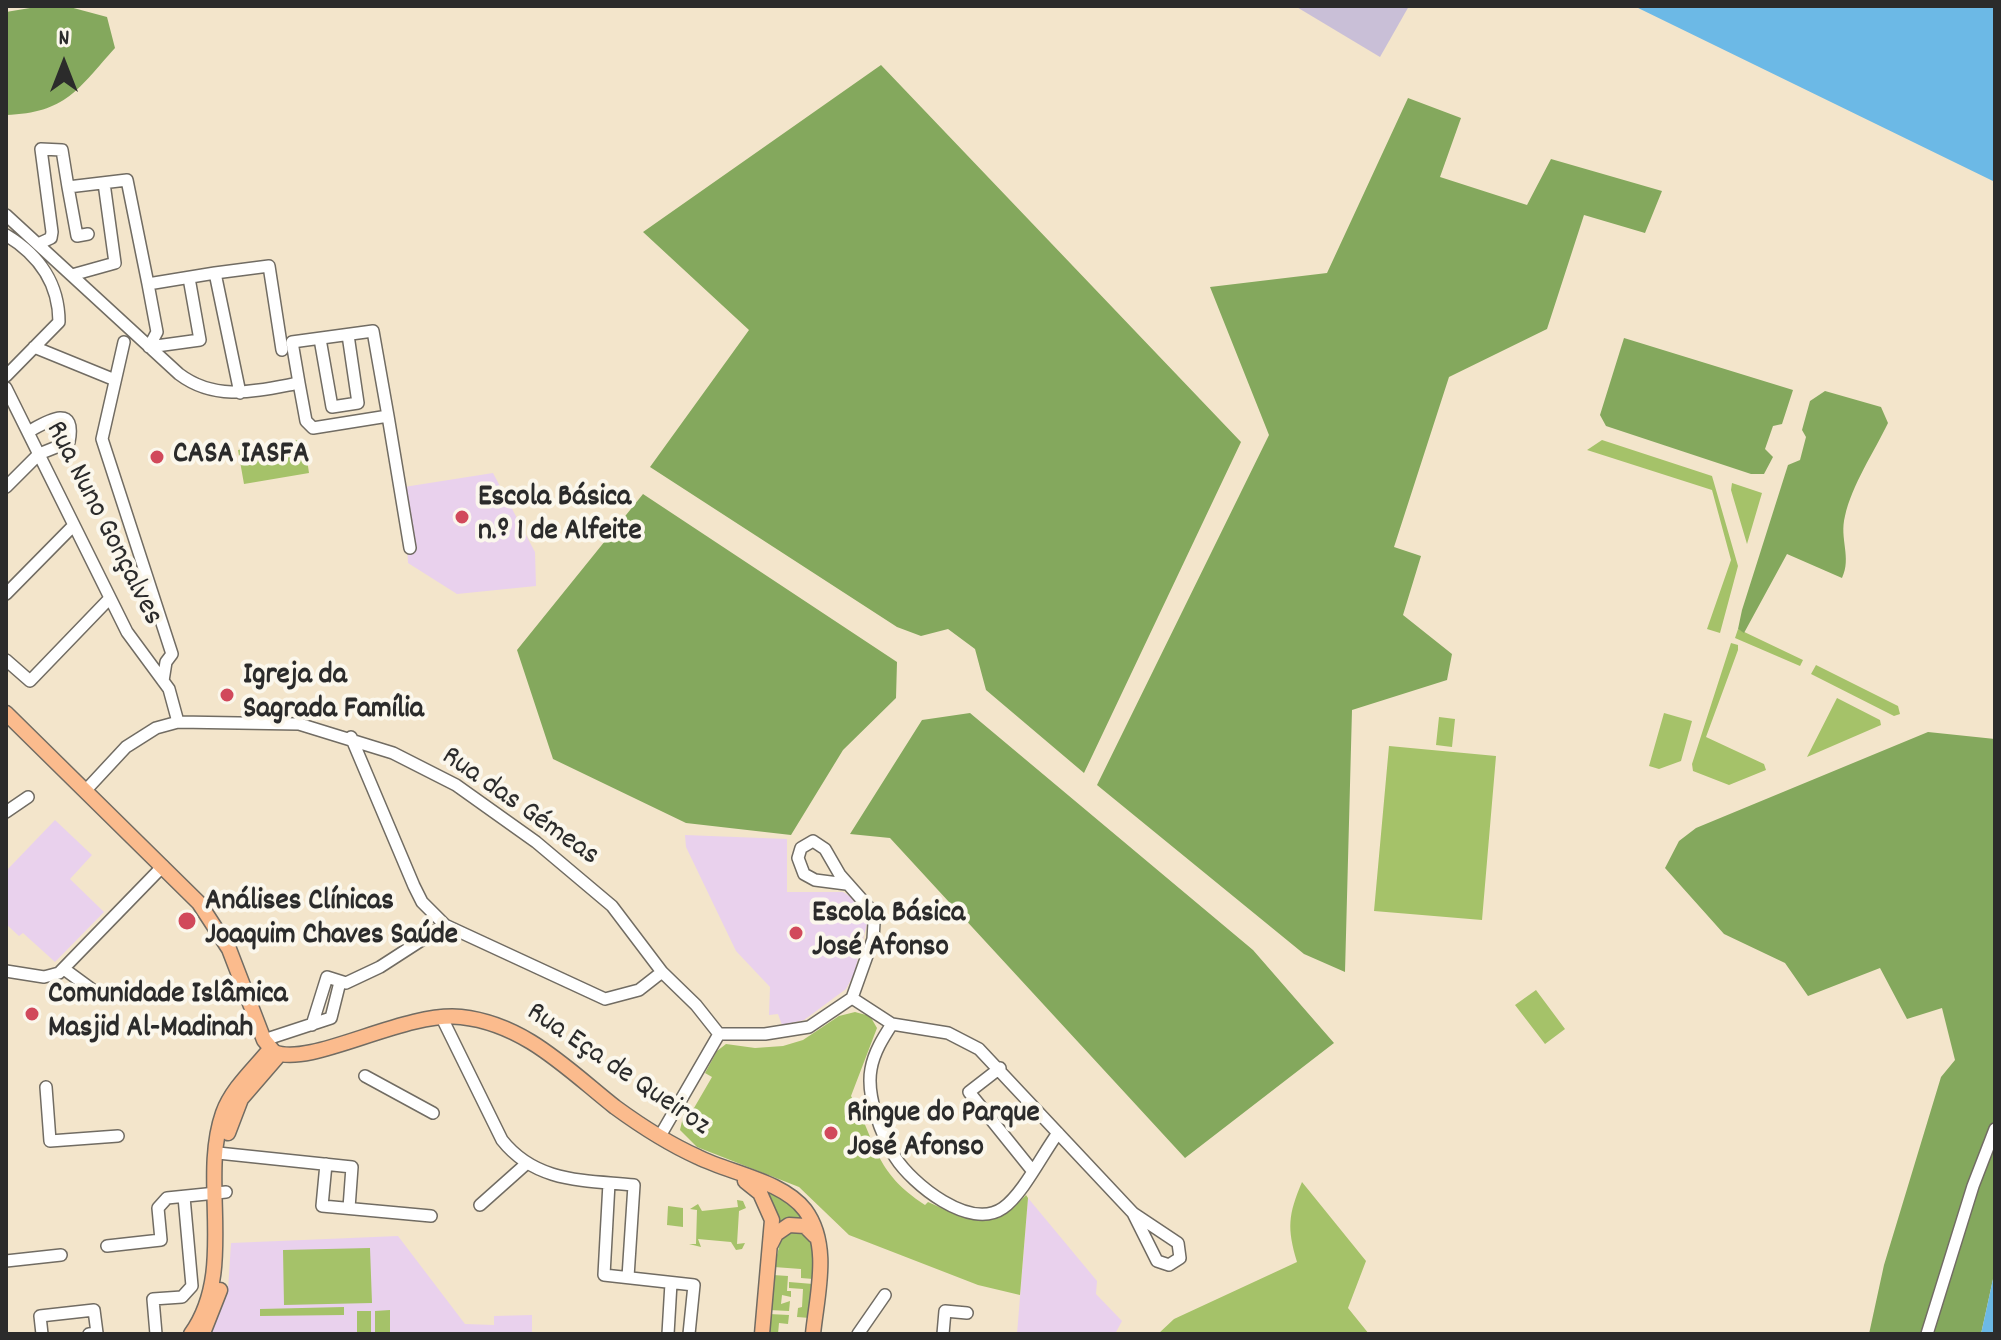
<!DOCTYPE html>
<meta charset="utf-8">
<style>
body{margin:0}
#map{position:relative;width:2001px;height:1340px;overflow:hidden;background:#f3e5cb;font-family:Dekko,sans-serif}
canvas{display:block}
.frame{position:absolute;inset:0;border:8px solid #2b2b2b;pointer-events:none}
.north{position:absolute;left:24px;top:24px;width:80px;height:80px;-webkit-text-stroke:6px #fbf7ec;paint-order:stroke;rotate:0deg;font-size:22px;font-weight:700;line-height:32px;text-align:center;color:#2b2b2b}
.north::after{content:'';display:block;margin:auto;width:28px;height:36px;background:#2b2b2b;clip-path:polygon(50% 0,100% 100%,50% 72%,0 100%)}
</style>
<div id="map">
<canvas width="2001" height="1340"></canvas>
<div class="frame"></div>
<div class="north">N</div>
</div>
<script>
const ctx = document.querySelector('canvas').getContext('2d');
ctx.lineJoin = 'round';
function fillPath(path, color) {
  ctx.fillStyle = color;
  ctx.fill(path, 'evenodd');
}
function trace(path, color, width, dash) {
  ctx.strokeStyle = color;
  ctx.lineWidth = width;
  ctx.lineCap = dash ? 'butt' : 'round';
  ctx.setLineDash(dash || []);
  ctx.stroke(path);
}
function drawText(font, color, halo, rows, align = 'center') {
  ctx.font = font + ' Dekko,sans-serif';
  ctx.lineWidth = 8;
  ctx.setLineDash([]);
  ctx.textBaseline = 'middle';
  ctx.strokeStyle = halo;
  ctx.fillStyle = color;
  for (const [text, x, y, turn = 0] of rows) {
    ctx.save();
    ctx.translate(x, y);
    ctx.rotate((+turn || 0) * Math.PI / 180);
    ctx.textAlign = isNaN(turn) ? turn : align;
    if (halo) ctx.strokeText(text, 0, 0);
    ctx.fillText(text, 0, 0);
    ctx.restore();
  }
}
fillPath(new Path2D(`
 M 493,473 L 535,552 L 536,586 L 457,594 L 408,563 L 404,487 Z
 M 55,820 L 92,855 L 70,879 L 104,912 L 55,962 L 23,933 L 19,936 L 6,924 L 6,871 Z
 M 685,835 L 787,839 L 787,892 L 843,892 L 854,899 L 869,916 L 854,974 L 846,989 L 804,1020 L 782,1025 L 778,1014 L 769,1015 L 770,987 L 736,951 L 686,847 Z
 M 1028,1198 L 1097,1281 L 1096,1294 L 1122,1321 L 1115,1334 L 1017,1334 Z
 M 398,1236 L 465,1324 L 494,1325 L 494,1316 L 532,1315 L 532,1334 L 211,1334 L 228,1290 L 231,1243 Z`), '#e9d1ed');
fillPath(new Path2D(`
 M 1295,6 L 1409,6 L 1380,57 Z`), '#c9bfd7');
fillPath(new Path2D(`
 M 304,439 L 309,473 L 244,484 L 238,450 Z
 M 1602,440 L 1712,476 L 1738,566 L 1720,633 L 1707,629 L 1731,560 L 1712,490 L 1587,450 Z
 M 1732,483 L 1762,493 L 1747,544 L 1731,490 Z
 M 1738,629 L 1803,660 L 1800,666 L 1735,638 Z
 M 1731,643 L 1738,645 L 1738,650 L 1706,737 L 1764,764 L 1766,770 L 1729,785 L 1693,771 L 1692,764 Z
 M 1816,665 L 1898,706 L 1900,714 L 1894,716 L 1811,674 Z
 M 1837,698 L 1880,720 L 1881,725 L 1807,757 Z
 M 1664,713 L 1692,721 L 1681,761 L 1659,769 L 1649,766 Z
 M 1439,717 L 1455,719 L 1452,747 L 1436,745 Z
 M 1389,746 L 1496,756 L 1482,920 L 1374,911 Z
 M 1536,990 L 1565,1029 L 1545,1044 L 1515,1005 Z
 M 855,1012 L 870,1016 L 877,1028 L 851,1096 C 878,1144 873,1171 925,1205 L 928,1202 C 970,1221 992,1233 1026,1195 L 1028,1198 L 1020,1295 L 978,1285 L 849,1235 L 799,1187 L 697,1147 L 680,1130 L 685,1108 L 694,1108 L 712,1077 L 705,1073 L 717,1051 L 726,1044 L 755,1048 L 783,1046 L 803,1040 L 839,1016 Z
 M 1302,1182 L 1366,1261 L 1348,1308 L 1369,1334 L 1158,1334 L 1174,1319 L 1297,1262 C 1287,1228 1288,1215 1302,1182 Z
 M 766,1187 L 799,1211 L 807,1223 L 787,1219 L 775,1225 Z
 M 737,1200 L 743,1201 L 746,1208 L 739,1211 L 737,1244 L 745,1243 L 742,1249 L 736,1250 L 731,1242 L 698,1239 L 701,1247 L 689,1244 L 696,1244 L 697,1210 L 690,1209 L 698,1204 L 702,1211 L 738,1207 Z
 M 668,1206 L 683,1208 L 683,1227 L 667,1225 Z
 M 798,1228 L 816,1246 L 813,1279 L 801,1278 L 801,1269 L 774,1267 L 782,1235 Z
 M 370,1248 L 372,1303 L 284,1305 L 283,1250 Z
 M 773,1275 L 788,1276 L 787,1291 L 791,1291 L 791,1297 L 782,1295 L 781,1304 L 790,1301 L 789,1311 L 769,1310 Z
 M 789,1282 L 813,1284 L 810,1318 L 797,1317 L 798,1308 L 802,1307 L 803,1289 L 789,1288 Z
 M 344,1307 L 344,1315 L 260,1316 L 260,1309 Z
 M 390,1310 L 390,1334 L 375,1334 L 375,1311 Z
 M 357,1311 L 371,1311 L 371,1334 L 357,1334 Z
 M 769,1314 L 789,1315 L 788,1324 L 779,1323 L 778,1334 L 767,1334 Z`), '#a5c269');
fillPath(new Path2D(`
 M 42,6 L 66,6 L 107,17 L 115,48 C 78,89 66,113 6,115 L 6,12 Z
 M 881,65 L 1241,442 L 1084,773 L 986,690 L 975,649 L 948,629 L 921,636 L 897,627 L 650,467 L 749,330 L 643,232 Z
 M 1408,98 L 1461,118 L 1440,177 L 1527,205 L 1551,159 L 1662,191 L 1645,233 L 1584,215 L 1547,329 L 1449,377 L 1394,547 L 1421,556 L 1403,615 L 1452,654 L 1447,680 L 1352,710 L 1345,972 L 1304,954 L 1097,785 L 1269,435 L 1210,287 L 1327,273 Z
 M 1624,338 L 1793,390 L 1782,424 L 1773,426 L 1765,449 L 1773,457 L 1764,474 L 1751,474 L 1606,426 L 1600,415 Z
 M 1825,391 L 1881,407 L 1888,423 C 1874,452 1852,485 1845,516 C 1839,539 1852,557 1842,578 L 1787,554 L 1744,633 L 1738,629 L 1742,610 L 1788,465 L 1800,460 L 1806,437 L 1802,430 L 1810,401 Z
 M 643,494 L 897,662 L 896,698 L 843,750 L 791,835 L 686,823 L 553,759 L 517,650 Z
 M 970,713 L 1253,950 L 1334,1043 L 1185,1158 L 890,838 L 850,834 L 922,720 Z
 M 1928,732 L 1995,739 L 1995,1270 L 1981,1334 L 1869,1334 L 1884,1265 L 1941,1077 L 1955,1060 L 1942,1008 L 1907,1019 L 1880,968 L 1808,996 L 1785,963 L 1724,934 L 1665,868 L 1679,841 L 1696,828 Z`), '#84a85d');
fillPath(new Path2D(`
 M 1634,6 L 1995,6 L 1995,182 Z
 M 1995,1270 L 1995,1334 L 1981,1334 Z`), '#6cb9e6');
const minor = new Path2D(`
 M 6,215 L 179,374 C 216,402 256,391 299,383 L 306,421 L 313,428 L 388,416 L 410,548
 M 88,234 L 77,236 L 68,187 L 127,180 L 148,284
 M 6,235 C 39,255 59,284 59,322 L 6,376
 M 38,244 L 51,238 L 52,232 L 41,149 L 62,150 L 68,187
 M 215,273 L 269,266 L 282,350
 M 72,275 L 115,263 L 104,183
 M 320,339 L 332,407 L 358,403 L 348,335
 M 124,342 L 102,439 L 172,654 L 166,662 L 163,681
 M 34,347 L 115,380
 M 149,347 L 157,332 L 148,284 L 215,273 L 240,393
 M 149,347 L 200,340 L 189,278
 M 299,383 L 292,342 L 373,331 L 388,416
 M 6,388 L 127,632 L 169,689 L 178,722
 M 6,487 L 39,454 L 69,442 C 77,402 46,422 28,432
 M 6,594 L 74,525
 M 6,660 L 30,681 L 110,598
 M 351,737 L 414,886 L 422,902 L 445,925 L 605,999 L 639,990 L 662,972
 M 86,790 L 126,747 L 156,728 L 178,722 L 299,724 L 393,753 L 456,785 L 536,842 L 612,906 L 662,972 L 696,1005 L 719,1034
 M 6,812 L 28,797
 M 64,969 L 94,991
 M 6,971 L 44,977 L 59,973 L 163,866
 M 852,998 L 892,1024 L 948,1033 L 979,1049 L 1133,1213 L 1178,1243 L 1180,1258 L 1169,1265 L 1157,1261 L 1133,1213
 M 441,1016 L 502,1140 C 536,1183 584,1180 634,1185 L 628,1277
 M 892,1024 C 883,1038 874,1052 871,1069 C 866,1095 881,1135 895,1157 C 912,1184 970,1231 1003,1208 C 1023,1194 1043,1153 1058,1133
 M 312,1025 L 327,977 L 346,983 L 380,967 L 445,925
 M 264,1040 L 331,1018 L 340,982
 M 1000,1068 L 969,1092 L 1031,1169
 M 365,1076 L 433,1113
 M 46,1087 L 50,1141 L 118,1136
 M 660,1136 L 719,1034 L 765,1034 L 809,1027 L 852,998 L 873,939 L 874,923 L 871,910 L 840,875 L 825,849 L 813,841 L 801,848 L 798,858 L 804,874 L 815,880 L 846,884
 M 218,1153 L 352,1167 L 349,1208
 M 326,1164 L 322,1206 L 431,1216
 M 609,1183 L 604,1275 L 694,1285 L 689,1334
 M 480,1205 L 526,1164
 M 107,1246 L 161,1240 L 158,1208 L 167,1198 L 226,1192
 M 6,1261 L 61,1255
 M 42,1334 L 40,1316 L 94,1310 L 97,1333 L 89,1334
 M 156,1334 L 153,1299 L 182,1297 L 192,1286 L 184,1197
 M 668,1334 L 671,1283
 M 858,1334 L 885,1295
 M 943,1334 L 945,1311 L 967,1313
 M 1927,1334 L 1973,1186 L 1995,1129`);
const major = new Path2D(`
 M 6,713 L 199,903 L 229,949 L 264,1040 L 274,1052 C 310,1068 404,1011 461,1017 C 525,1024 567,1069 615,1107 C 641,1126 669,1144 698,1157 C 730,1173 783,1181 805,1210 C 831,1245 817,1294 813,1334
 M 228,1133 L 241,1099 L 279,1055
 M 745,1181 L 760,1193 L 772,1220 L 762,1334
 M 771,1244 L 776,1234 L 789,1225 L 805,1226 L 815,1236
 M 203,1333 L 220,1290
 M 191,1334 C 237,1270 199,1181 223,1113 C 232,1088 254,1069 270,1049`);
trace(minor, '#716c63', 14);
trace(major, '#716c63', 17);
trace(minor, '#fff', 11);
trace(major, '#fbbb8d', 14);
for (const [x, y, r, color] of [
 [157,457,8,"#d1495b"],
 [462,517,8,"#d1495b"],
 [227,695,8,"#d1495b"],
 [187,921,10,"#d1495b"],
 [796,933,8,"#d1495b"],
 [32,1014,8,"#d1495b"],
 [831,1133,8,"#d1495b"]
]) {
  const dot = new Path2D();
  dot.arc(x, y, r, 0, 2 * Math.PI);
  ctx.fillStyle = color;
  ctx.fill(dot);
  trace(dot, '#fbf7ec', 3);
}
drawText('bold 30px', '#2b2b2b', '#fbf7ec', [
 ["CASA IASFA",173,457],
 ["Escola Básica",478,500],
 ["n.º 1 de Alfeite",478,534],
 ["Igreja da",243,678],
 ["Sagrada Família",243,712],
 ["Análises Clínicas",205,904],
 ["Joaquim Chaves Saúde",205,938],
 ["Escola Básica",812,916],
 ["José Afonso",812,950],
 ["Comunidade Islâmica",48,997],
 ["Masjid Al-Madinah",48,1031],
 ["Ringue do Parque",847,1116],
 ["José Afonso",847,1150]
], 'left');
drawText('30px', '#2b2b2b', '#fbf7ec', [
 ["Rua Nuno Gonçalves",102,524,63],
 ["Rua das Gémeas",519,808,35],
 ["Rua Eça de Queiroz",617,1071,34]
]);
</script>
